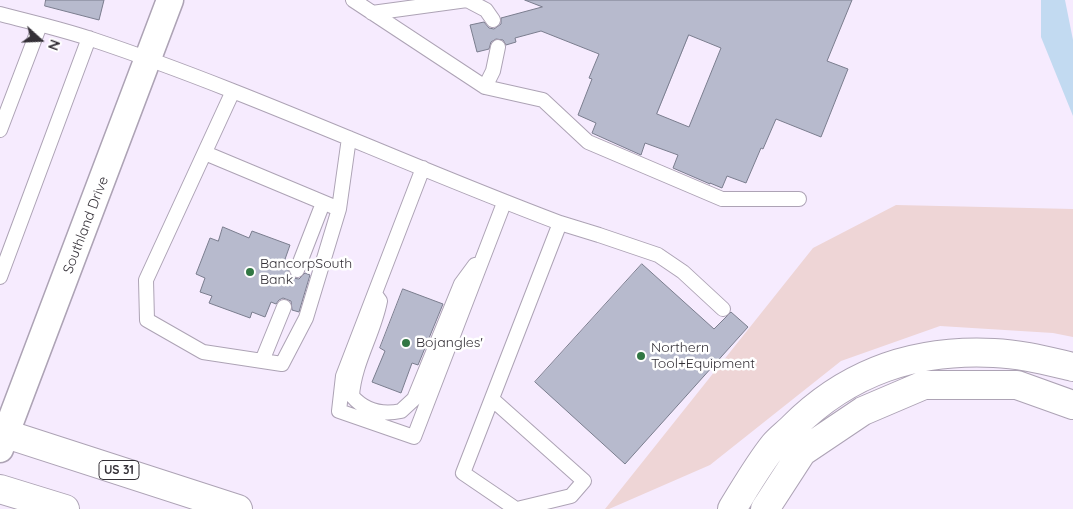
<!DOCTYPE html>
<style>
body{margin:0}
#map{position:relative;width:1073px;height:509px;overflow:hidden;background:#f6ebfe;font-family:Quicksand,sans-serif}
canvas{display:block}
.north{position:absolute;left:15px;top:15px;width:50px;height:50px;-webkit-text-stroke:4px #fff;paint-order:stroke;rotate:110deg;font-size:14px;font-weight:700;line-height:20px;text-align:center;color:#343037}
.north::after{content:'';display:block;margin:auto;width:18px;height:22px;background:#343037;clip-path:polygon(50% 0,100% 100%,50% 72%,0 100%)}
</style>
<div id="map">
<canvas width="1073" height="509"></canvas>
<div class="north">N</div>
</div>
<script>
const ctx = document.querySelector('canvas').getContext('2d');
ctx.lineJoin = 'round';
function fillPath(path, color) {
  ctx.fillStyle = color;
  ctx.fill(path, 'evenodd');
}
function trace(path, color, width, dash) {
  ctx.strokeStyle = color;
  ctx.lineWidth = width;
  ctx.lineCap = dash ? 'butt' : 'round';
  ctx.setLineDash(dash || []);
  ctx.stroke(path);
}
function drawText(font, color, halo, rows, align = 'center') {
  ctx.font = font + ' Quicksand,sans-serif';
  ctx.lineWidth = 5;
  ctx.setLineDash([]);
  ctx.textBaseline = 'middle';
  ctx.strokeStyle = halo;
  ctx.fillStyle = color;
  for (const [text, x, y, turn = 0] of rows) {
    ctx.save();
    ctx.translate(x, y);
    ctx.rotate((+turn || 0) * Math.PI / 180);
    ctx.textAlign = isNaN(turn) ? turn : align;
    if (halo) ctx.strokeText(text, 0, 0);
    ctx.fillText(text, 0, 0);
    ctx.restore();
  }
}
fillPath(new Path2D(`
 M 896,205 L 1073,209 L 1073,337 L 1053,333 L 940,326 L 841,361 L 710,465 L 609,509 L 605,509 L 813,248 Z`), '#eed5d6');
fillPath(new Path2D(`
 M 1041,0 L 1065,0 L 1073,40 L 1073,116 L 1041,37 Z`), '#c2daf1');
const building = new Path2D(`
 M 46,0 L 104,0 L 99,20 L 45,6 Z
 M 525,0 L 852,0 L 827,61 L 848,69 L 821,137 L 776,119 L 763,149 L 761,148 L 746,183 L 727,176 L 722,188 L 710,183 L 710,184 L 673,168 L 678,155 L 645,143 L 641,155 L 592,133 L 596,123 L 578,115 L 592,79 L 589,78 L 599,54 L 541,31 L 515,38 L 516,42 L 506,45 L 503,40 L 496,39 L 491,42 L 489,49 L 477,52 L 470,25 L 484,22 L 489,28 L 494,29 L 501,24 L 501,18 L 542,7 ZM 689,35 L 721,48 L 689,127 L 657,114 Z
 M 223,227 L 249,238 L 252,231 L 290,245 L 283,265 L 289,267 L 288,272 L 293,278 L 299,279 L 305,273 L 310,275 L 299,312 L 292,310 L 291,301 L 283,298 L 279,300 L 276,304 L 271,302 L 265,317 L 252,312 L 250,318 L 209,303 L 212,296 L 200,292 L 205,278 L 196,274 L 210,238 L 218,241 Z
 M 642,264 L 714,329 L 731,312 L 748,327 L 625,464 L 535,382 Z
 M 403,289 L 443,304 L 418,365 L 412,363 L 401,393 L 372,382 L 385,351 L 380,348 Z`);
fillPath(building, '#b7bacd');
trace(building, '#7a7d8e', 1);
const service = new Path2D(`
 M 353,0 L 485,87 L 543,100 L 588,142 L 722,199 L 799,199
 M 372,13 L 467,0 L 486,10 L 493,20
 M 0,14 C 30,22 61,29 91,39 C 250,92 403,164 560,223 L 463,473 L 516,509
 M 485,87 L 493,71 L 498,47
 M 233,91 L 146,280 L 147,320 L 203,352 L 282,364 L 306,318 L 339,209 L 349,138
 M 0,130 L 40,25
 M 205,153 L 339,209
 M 423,168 L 343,376 L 339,411 L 414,437 L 504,203
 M 560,223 L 599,235 L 658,255 L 683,272 L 723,309
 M 297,270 L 323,203
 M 0,277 L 89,38
 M 375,294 L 380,301 C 374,333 354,363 352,396 C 365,411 382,415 401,411 L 414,399 L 461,284 L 475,265
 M 262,361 L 284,307
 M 492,399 L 584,481 L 571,496 L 517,509`);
const minor = new Path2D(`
 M 0,449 L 170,0`);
const primary = new Path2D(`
 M 0,432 L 238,509
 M 0,489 L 65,509`);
const motorway = new Path2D(`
 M 732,509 C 745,488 758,465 774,445 C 779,439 787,433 793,427 C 849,371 916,349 994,353 C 1021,354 1047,361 1073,367
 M 765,509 L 802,452 L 863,411 L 924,385 L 1017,385 L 1073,405`);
trace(service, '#ada3b5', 16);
trace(minor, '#ada3b5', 29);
trace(primary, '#ada3b5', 30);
trace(motorway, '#ada3b5', 30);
trace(service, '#fff', 14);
trace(minor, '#fff', 26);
trace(primary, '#fff', 28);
trace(motorway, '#fff', 28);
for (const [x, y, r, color] of [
 [250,272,5,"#317743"],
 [406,343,5,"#317743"],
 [641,356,5,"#317743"]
]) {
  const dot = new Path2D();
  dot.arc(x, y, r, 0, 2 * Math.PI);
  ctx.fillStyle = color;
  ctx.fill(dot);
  trace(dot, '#fff', 2);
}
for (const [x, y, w] of [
 [119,470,40]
]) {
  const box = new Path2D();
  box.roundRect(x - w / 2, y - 9.5, w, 19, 4);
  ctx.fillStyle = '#fff';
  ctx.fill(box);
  trace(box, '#343037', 1);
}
drawText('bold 12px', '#343037', null, [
 ["US 31",119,470]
]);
drawText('14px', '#343037', '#fff', [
 ["Southland Drive",86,225,-69]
]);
drawText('14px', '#343037', '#fff', [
 ["BancorpSouth",260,264],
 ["Bank",260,280],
 ["Bojangles'",416,343],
 ["Northern",651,348],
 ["Tool+Equipment",651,364]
], 'left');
</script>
